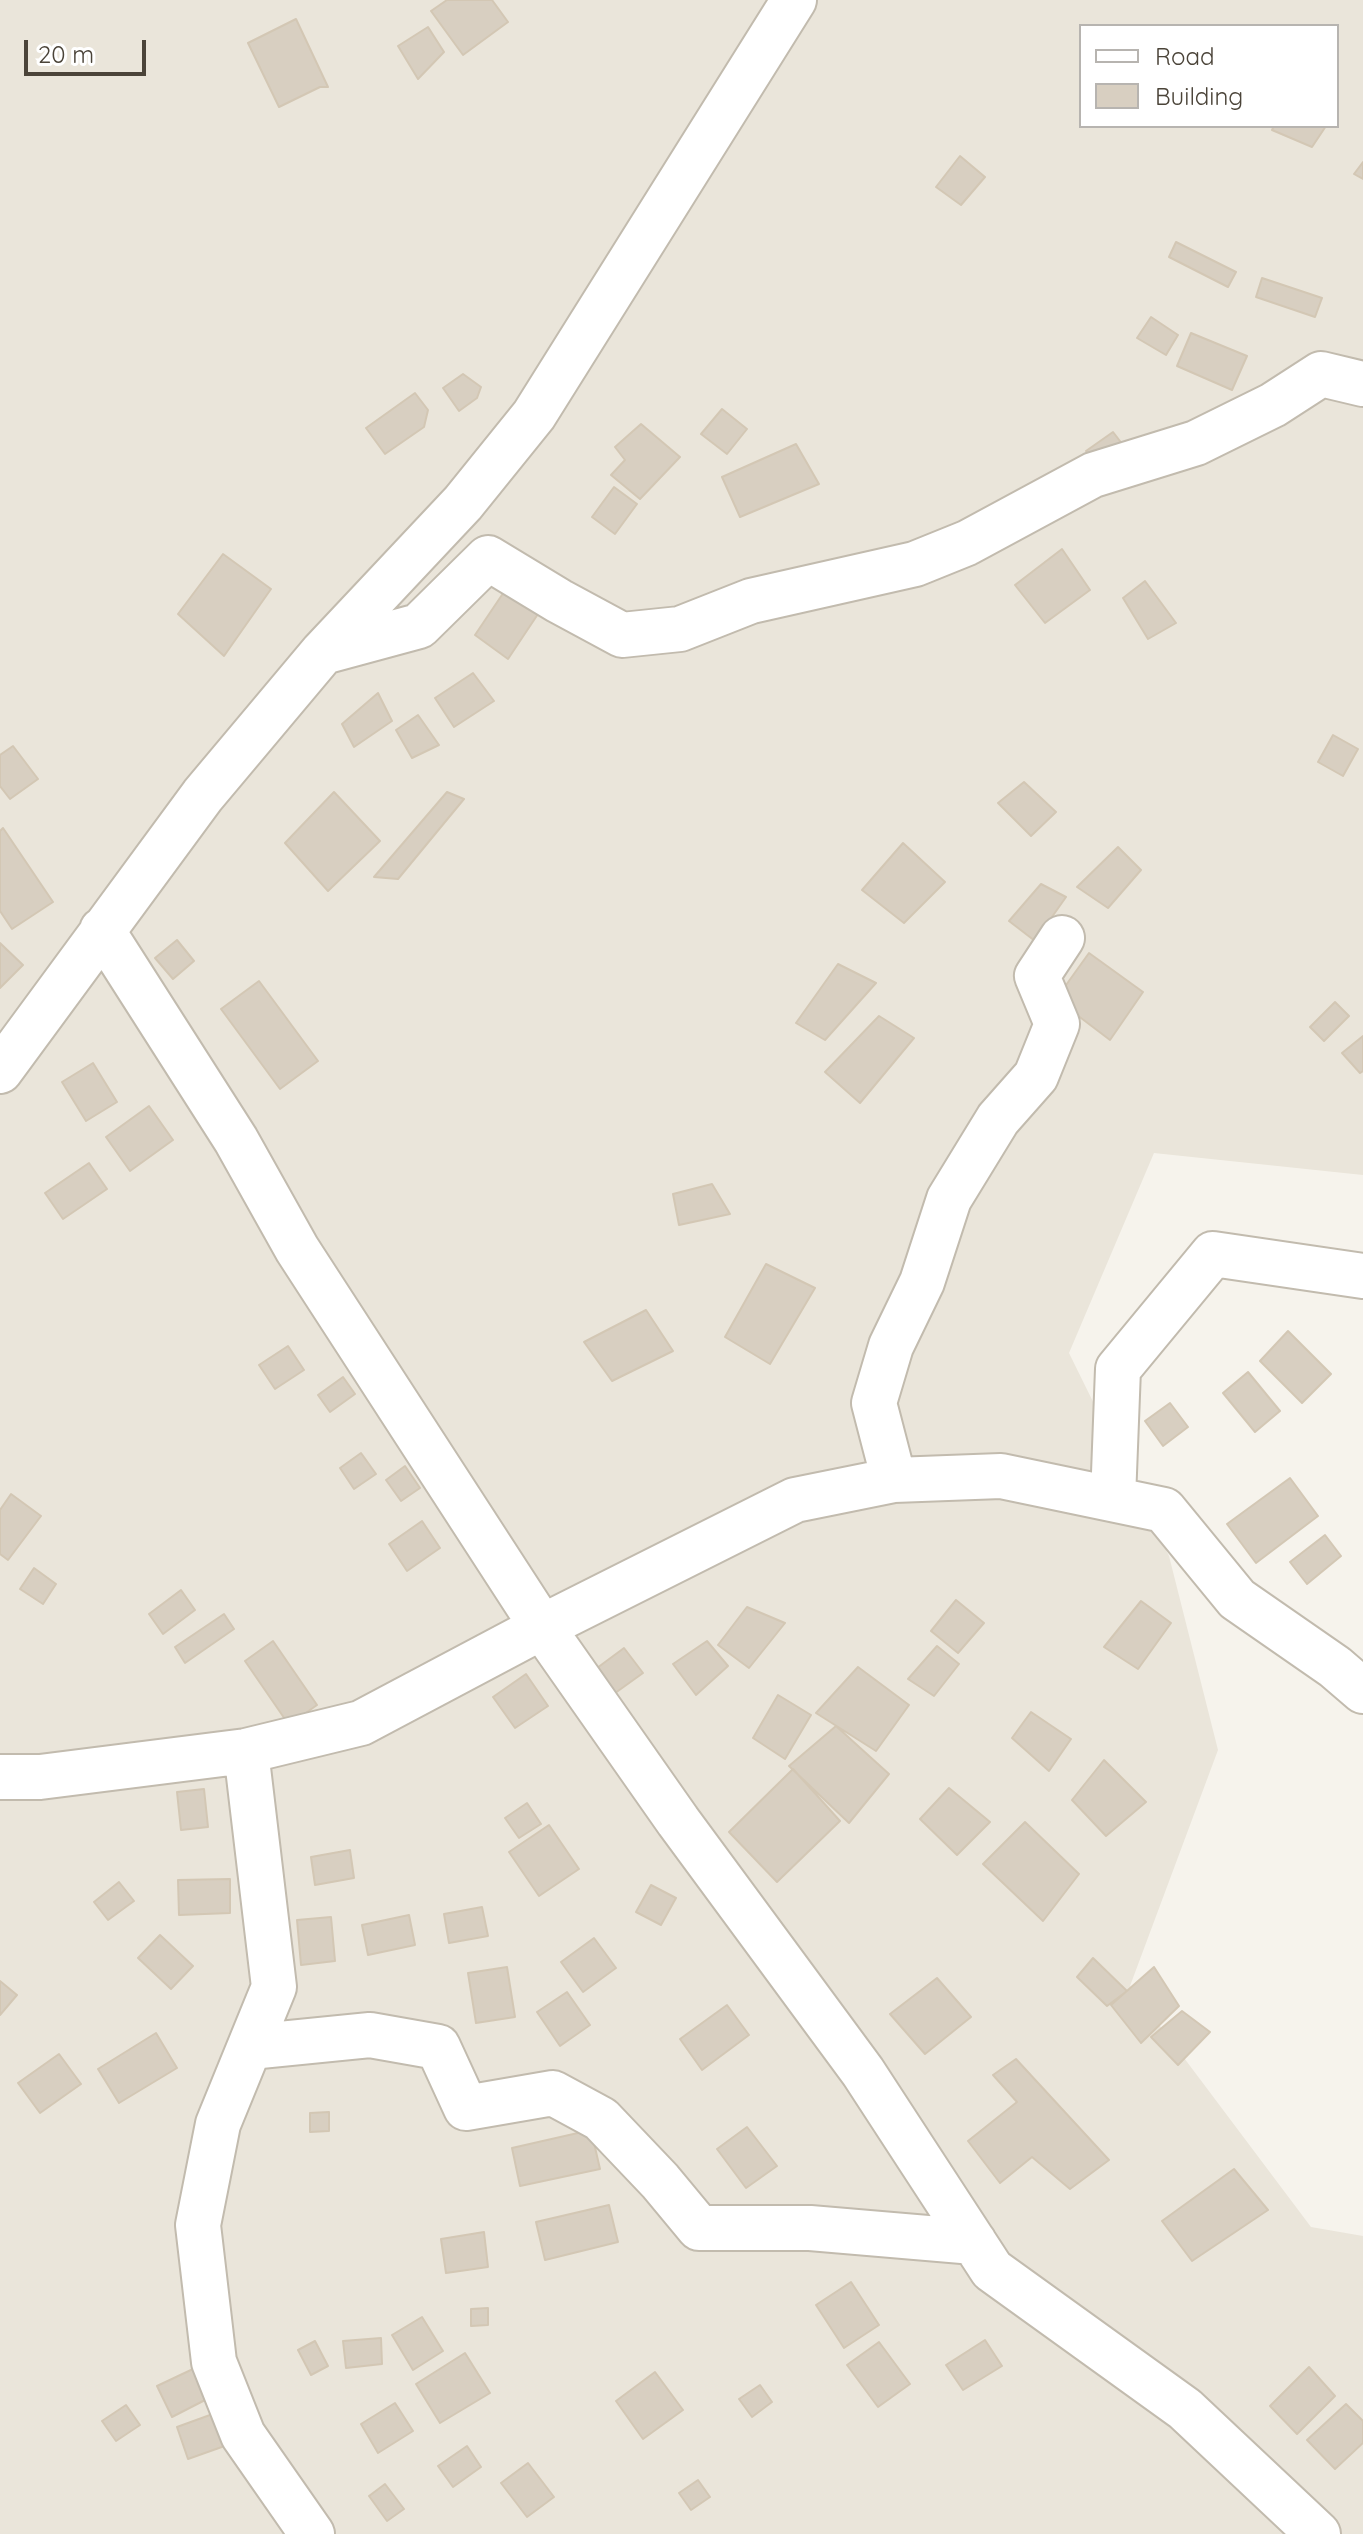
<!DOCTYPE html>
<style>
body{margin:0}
#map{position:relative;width:1363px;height:2534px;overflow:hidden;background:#f6f3ec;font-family:Quicksand,sans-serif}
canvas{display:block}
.legend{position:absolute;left:1079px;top:24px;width:260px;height:104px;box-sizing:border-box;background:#fff;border:2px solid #b7b4b0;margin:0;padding:10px 14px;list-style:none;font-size:24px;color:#4b4439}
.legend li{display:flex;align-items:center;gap:16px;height:40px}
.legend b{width:40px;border:2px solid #b7b4b0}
.scale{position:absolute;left:24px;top:40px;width:122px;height:36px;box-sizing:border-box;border:4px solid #4b4439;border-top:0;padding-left:10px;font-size:24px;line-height:28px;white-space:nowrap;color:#4b4439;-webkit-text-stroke:6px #fff;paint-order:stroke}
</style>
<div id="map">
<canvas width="1363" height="2534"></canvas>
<ul class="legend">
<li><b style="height:10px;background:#fff"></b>Road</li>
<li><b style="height:22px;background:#d8cfc1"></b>Building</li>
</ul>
<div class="scale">20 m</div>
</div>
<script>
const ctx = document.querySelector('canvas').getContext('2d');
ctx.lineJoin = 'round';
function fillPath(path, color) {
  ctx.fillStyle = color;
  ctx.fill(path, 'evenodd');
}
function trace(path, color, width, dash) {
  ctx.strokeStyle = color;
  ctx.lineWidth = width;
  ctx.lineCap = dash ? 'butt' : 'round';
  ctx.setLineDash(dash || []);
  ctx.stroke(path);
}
fillPath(new Path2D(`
 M 0,0 L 1363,0 L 1363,1175 L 1154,1153 L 1069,1353 L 1169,1556 L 1218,1750 L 1130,1986 L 1311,2227 L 1363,2236 L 1363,2534 L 0,2534 ZM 1081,26 L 1337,26 L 1337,126 L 1081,126 Z`), '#eae5da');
const building = new Path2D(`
 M 447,0 L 492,0 L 508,22 L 463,55 L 431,11 Z
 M 296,19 L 328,87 L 320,87 L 279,107 L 248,43 Z
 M 428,27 L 444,52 L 418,79 L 398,46 Z
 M 1274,126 L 1326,126 L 1312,147 L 1272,130 Z
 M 960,156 L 985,177 L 961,205 L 936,187 Z
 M 1363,162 L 1363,179 L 1354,174 Z
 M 1176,242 L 1236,272 L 1228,287 L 1169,257 Z
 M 1262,278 L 1322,298 L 1315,317 L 1256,297 Z
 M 1151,317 L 1178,335 L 1166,355 L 1137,338 Z
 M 1191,333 L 1247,356 L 1232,390 L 1177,366 Z
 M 463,374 L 481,387 L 477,398 L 459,411 L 443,388 Z
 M 415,393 L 428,410 L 424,427 L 385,454 L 366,428 Z
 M 722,409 L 747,429 L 727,454 L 701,434 Z
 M 641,424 L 680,457 L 640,499 L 611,475 L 625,460 L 615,447 Z
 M 1113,432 L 1123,445 L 1095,465 L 1086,451 Z
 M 796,444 L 819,484 L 740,517 L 722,477 Z
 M 614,487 L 637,504 L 615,534 L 592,517 Z
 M 1062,549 L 1090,590 L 1045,623 L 1015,585 Z
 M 223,554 L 271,589 L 224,656 L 178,614 Z
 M 1145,581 L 1176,623 L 1148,639 L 1123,598 Z
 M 508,586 L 542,608 L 508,659 L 475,635 Z
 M 473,673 L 494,701 L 454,727 L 435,698 Z
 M 378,693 L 392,721 L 354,747 L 342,724 Z
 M 418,715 L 439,745 L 412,758 L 396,730 Z
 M 1333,735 L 1358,749 L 1343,776 L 1318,762 Z
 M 13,746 L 38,779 L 10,799 L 0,786 L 0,755 Z
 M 1024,782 L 1056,812 L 1031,836 L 998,803 Z
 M 334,792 L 380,841 L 328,891 L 285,843 Z
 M 447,792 L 464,799 L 398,879 L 374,877 Z
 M 3,828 L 53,902 L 12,929 L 0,911 L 0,831 Z
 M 903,843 L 945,882 L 904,923 L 862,890 Z
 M 1118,847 L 1141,870 L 1108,908 L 1077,887 Z
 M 1041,884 L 1066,897 L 1035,941 L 1009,921 Z
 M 177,940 L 194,961 L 173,979 L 155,958 Z
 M 0,943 L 23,965 L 0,988 Z
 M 1089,953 L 1143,992 L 1110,1040 L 1056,999 Z
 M 838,964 L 876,983 L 825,1040 L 796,1023 Z
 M 259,981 L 318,1061 L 280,1089 L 221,1009 Z
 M 1335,1002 L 1349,1016 L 1324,1041 L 1310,1027 Z
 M 879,1016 L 914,1038 L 860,1103 L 825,1072 Z
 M 1363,1036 L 1363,1071 L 1360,1073 L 1342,1053 Z
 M 93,1063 L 117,1102 L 86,1121 L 62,1082 Z
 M 149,1106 L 173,1140 L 130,1171 L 106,1137 Z
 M 89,1163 L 107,1189 L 63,1219 L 45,1193 Z
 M 712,1184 L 730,1214 L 679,1225 L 673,1194 Z
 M 766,1264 L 815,1288 L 770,1364 L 725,1337 Z
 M 646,1310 L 673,1351 L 612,1381 L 584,1342 Z
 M 1288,1331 L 1331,1374 L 1302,1403 L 1260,1361 Z
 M 288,1346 L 304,1370 L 275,1389 L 259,1365 Z
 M 1248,1372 L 1280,1411 L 1255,1432 L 1223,1393 Z
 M 343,1377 L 355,1394 L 330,1412 L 318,1395 Z
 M 1170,1403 L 1188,1427 L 1163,1446 L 1145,1421 Z
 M 361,1453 L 376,1474 L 354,1489 L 340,1468 Z
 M 405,1466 L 420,1488 L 401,1501 L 386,1480 Z
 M 1290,1478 L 1318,1516 L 1256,1563 L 1227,1524 Z
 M 11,1494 L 41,1516 L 8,1560 L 0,1554 L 0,1510 Z
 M 422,1521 L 440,1548 L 407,1571 L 389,1544 Z
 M 1325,1535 L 1341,1556 L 1307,1584 L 1290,1562 Z
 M 34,1568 L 56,1584 L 43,1604 L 20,1589 Z
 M 181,1590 L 195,1610 L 163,1634 L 149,1614 Z
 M 956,1600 L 984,1623 L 958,1653 L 931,1631 Z
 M 1141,1601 L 1171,1623 L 1138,1669 L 1104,1647 Z
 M 747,1607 L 785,1623 L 749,1668 L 718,1645 Z
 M 224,1614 L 234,1629 L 185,1663 L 175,1647 Z
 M 273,1641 L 317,1705 L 289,1725 L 245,1661 Z
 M 707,1641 L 728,1666 L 696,1695 L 673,1664 Z
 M 937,1646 L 959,1664 L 934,1696 L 908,1679 Z
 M 624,1648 L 643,1673 L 611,1696 L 593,1671 Z
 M 858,1667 L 909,1705 L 876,1751 L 816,1713 Z
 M 526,1674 L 548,1706 L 515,1728 L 493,1697 Z
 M 778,1695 L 811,1715 L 785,1759 L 753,1738 Z
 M 1031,1712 L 1071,1739 L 1049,1771 L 1012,1738 Z
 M 836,1726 L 889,1774 L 849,1823 L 789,1766 Z
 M 1104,1760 L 1146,1802 L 1106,1836 L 1072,1800 Z
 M 793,1769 L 840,1821 L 777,1882 L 729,1832 Z
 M 949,1788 L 990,1822 L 957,1855 L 920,1819 Z
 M 204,1789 L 208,1827 L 181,1830 L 177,1792 Z
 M 527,1803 L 541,1824 L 519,1838 L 505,1818 Z
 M 1025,1822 L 1079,1874 L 1043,1921 L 983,1864 Z
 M 549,1825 L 579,1869 L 539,1896 L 509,1852 Z
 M 350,1850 L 354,1878 L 315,1885 L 311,1857 Z
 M 230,1879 L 230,1913 L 179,1915 L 178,1880 Z
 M 119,1882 L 134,1901 L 108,1920 L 94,1902 Z
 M 651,1885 L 676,1898 L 661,1925 L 636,1912 Z
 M 482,1907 L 488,1936 L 449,1943 L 444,1914 Z
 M 409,1915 L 415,1945 L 368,1955 L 362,1925 Z
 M 331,1917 L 335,1961 L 301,1965 L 297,1920 Z
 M 160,1935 L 193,1966 L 171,1989 L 138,1958 Z
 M 594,1938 L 616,1968 L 583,1992 L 561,1962 Z
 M 1093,1958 L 1127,1991 L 1107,2006 L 1077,1977 Z
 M 507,1967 L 515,2017 L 476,2023 L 468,1973 Z
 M 1154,1967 L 1179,2006 L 1141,2043 L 1111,2005 Z
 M 937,1978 L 971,2017 L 925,2054 L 890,2014 Z
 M 0,1981 L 17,1995 L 0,2015 Z
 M 567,1992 L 590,2025 L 560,2046 L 537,2012 Z
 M 727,2005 L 749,2035 L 702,2070 L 680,2039 Z
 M 1182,2011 L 1210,2032 L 1178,2065 L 1151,2037 Z
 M 156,2033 L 177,2068 L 119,2103 L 98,2069 Z
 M 59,2054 L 81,2084 L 40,2113 L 18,2083 Z
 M 1016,2059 L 1109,2160 L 1070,2189 L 1032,2157 L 1000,2183 L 968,2141 L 1017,2102 L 993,2075 Z
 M 329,2112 L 329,2131 L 310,2132 L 310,2113 Z
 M 747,2127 L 777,2166 L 746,2188 L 717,2149 Z
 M 591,2130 L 600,2169 L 520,2186 L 512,2148 Z
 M 1234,2169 L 1268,2210 L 1192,2261 L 1162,2221 Z
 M 609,2205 L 618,2242 L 545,2260 L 536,2222 Z
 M 484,2232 L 488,2267 L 446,2273 L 441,2239 Z
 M 851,2282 L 879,2325 L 844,2348 L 816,2305 Z
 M 488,2308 L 488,2325 L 471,2326 L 471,2309 Z
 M 422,2317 L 443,2351 L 413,2370 L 392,2335 Z
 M 381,2338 L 382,2364 L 346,2368 L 343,2341 Z
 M 985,2340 L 1002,2366 L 963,2390 L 946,2365 Z
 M 315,2341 L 328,2366 L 311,2375 L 298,2350 Z
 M 879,2342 L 910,2384 L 878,2407 L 847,2365 Z
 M 465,2353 L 490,2393 L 440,2423 L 416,2384 Z
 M 1309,2367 L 1335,2396 L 1297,2434 L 1270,2406 Z
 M 193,2369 L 207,2399 L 172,2417 L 157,2386 Z
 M 655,2372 L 683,2410 L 643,2439 L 616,2401 Z
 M 760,2385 L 772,2402 L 752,2417 L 739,2399 Z
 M 395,2403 L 413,2431 L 378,2453 L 361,2424 Z
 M 1346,2404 L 1363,2421 L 1363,2443 L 1335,2469 L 1307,2440 Z
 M 126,2405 L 140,2425 L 116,2441 L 102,2421 Z
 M 221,2411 L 233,2443 L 188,2459 L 177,2427 Z
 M 467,2446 L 481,2467 L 453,2487 L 438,2466 Z
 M 528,2463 L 554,2497 L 527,2517 L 501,2483 Z
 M 698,2480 L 710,2497 L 691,2510 L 679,2493 Z
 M 385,2484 L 404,2509 L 387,2521 L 369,2496 Z`);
fillPath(building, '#d8cfc1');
trace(building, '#d3c7b4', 2);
const minor = new Path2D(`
 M 323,652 L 419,626 L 488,558 L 559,601 L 622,635 L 680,629 L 751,601 L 915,564 L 967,543 L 1093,475 L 1196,443 L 1273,405 L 1321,374 L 1363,384
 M 102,930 L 236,1140 L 297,1249 L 542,1627 L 678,1821 L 863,2072 L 992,2270 L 1185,2409 L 1318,2534
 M 0,1071 L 203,795 L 323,652 L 463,503 L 534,415 L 794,0
 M 894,1480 L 874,1403 L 891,1346 L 922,1282 L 949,1199 L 998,1119 L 1036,1076 L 1057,1024 L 1037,976 L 1062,938
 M 1113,1499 L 1118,1369 L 1213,1254 L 1363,1276
 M 246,1751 L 274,1987 L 218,2124 L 198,2225 L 214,2362 L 243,2435 L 312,2534
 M 0,1777 L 40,1777 L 246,1751 L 361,1723 L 542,1627 L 795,1500 L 894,1480 L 1001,1476 L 1164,1510 L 1237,1599 L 1335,1667 L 1363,1691
 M 250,2047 L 370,2035 L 438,2047 L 466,2108 L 553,2093 L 601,2119 L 660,2181 L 699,2228 L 810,2228 L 974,2242`);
trace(minor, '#c2bbae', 48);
trace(minor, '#fff', 44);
</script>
